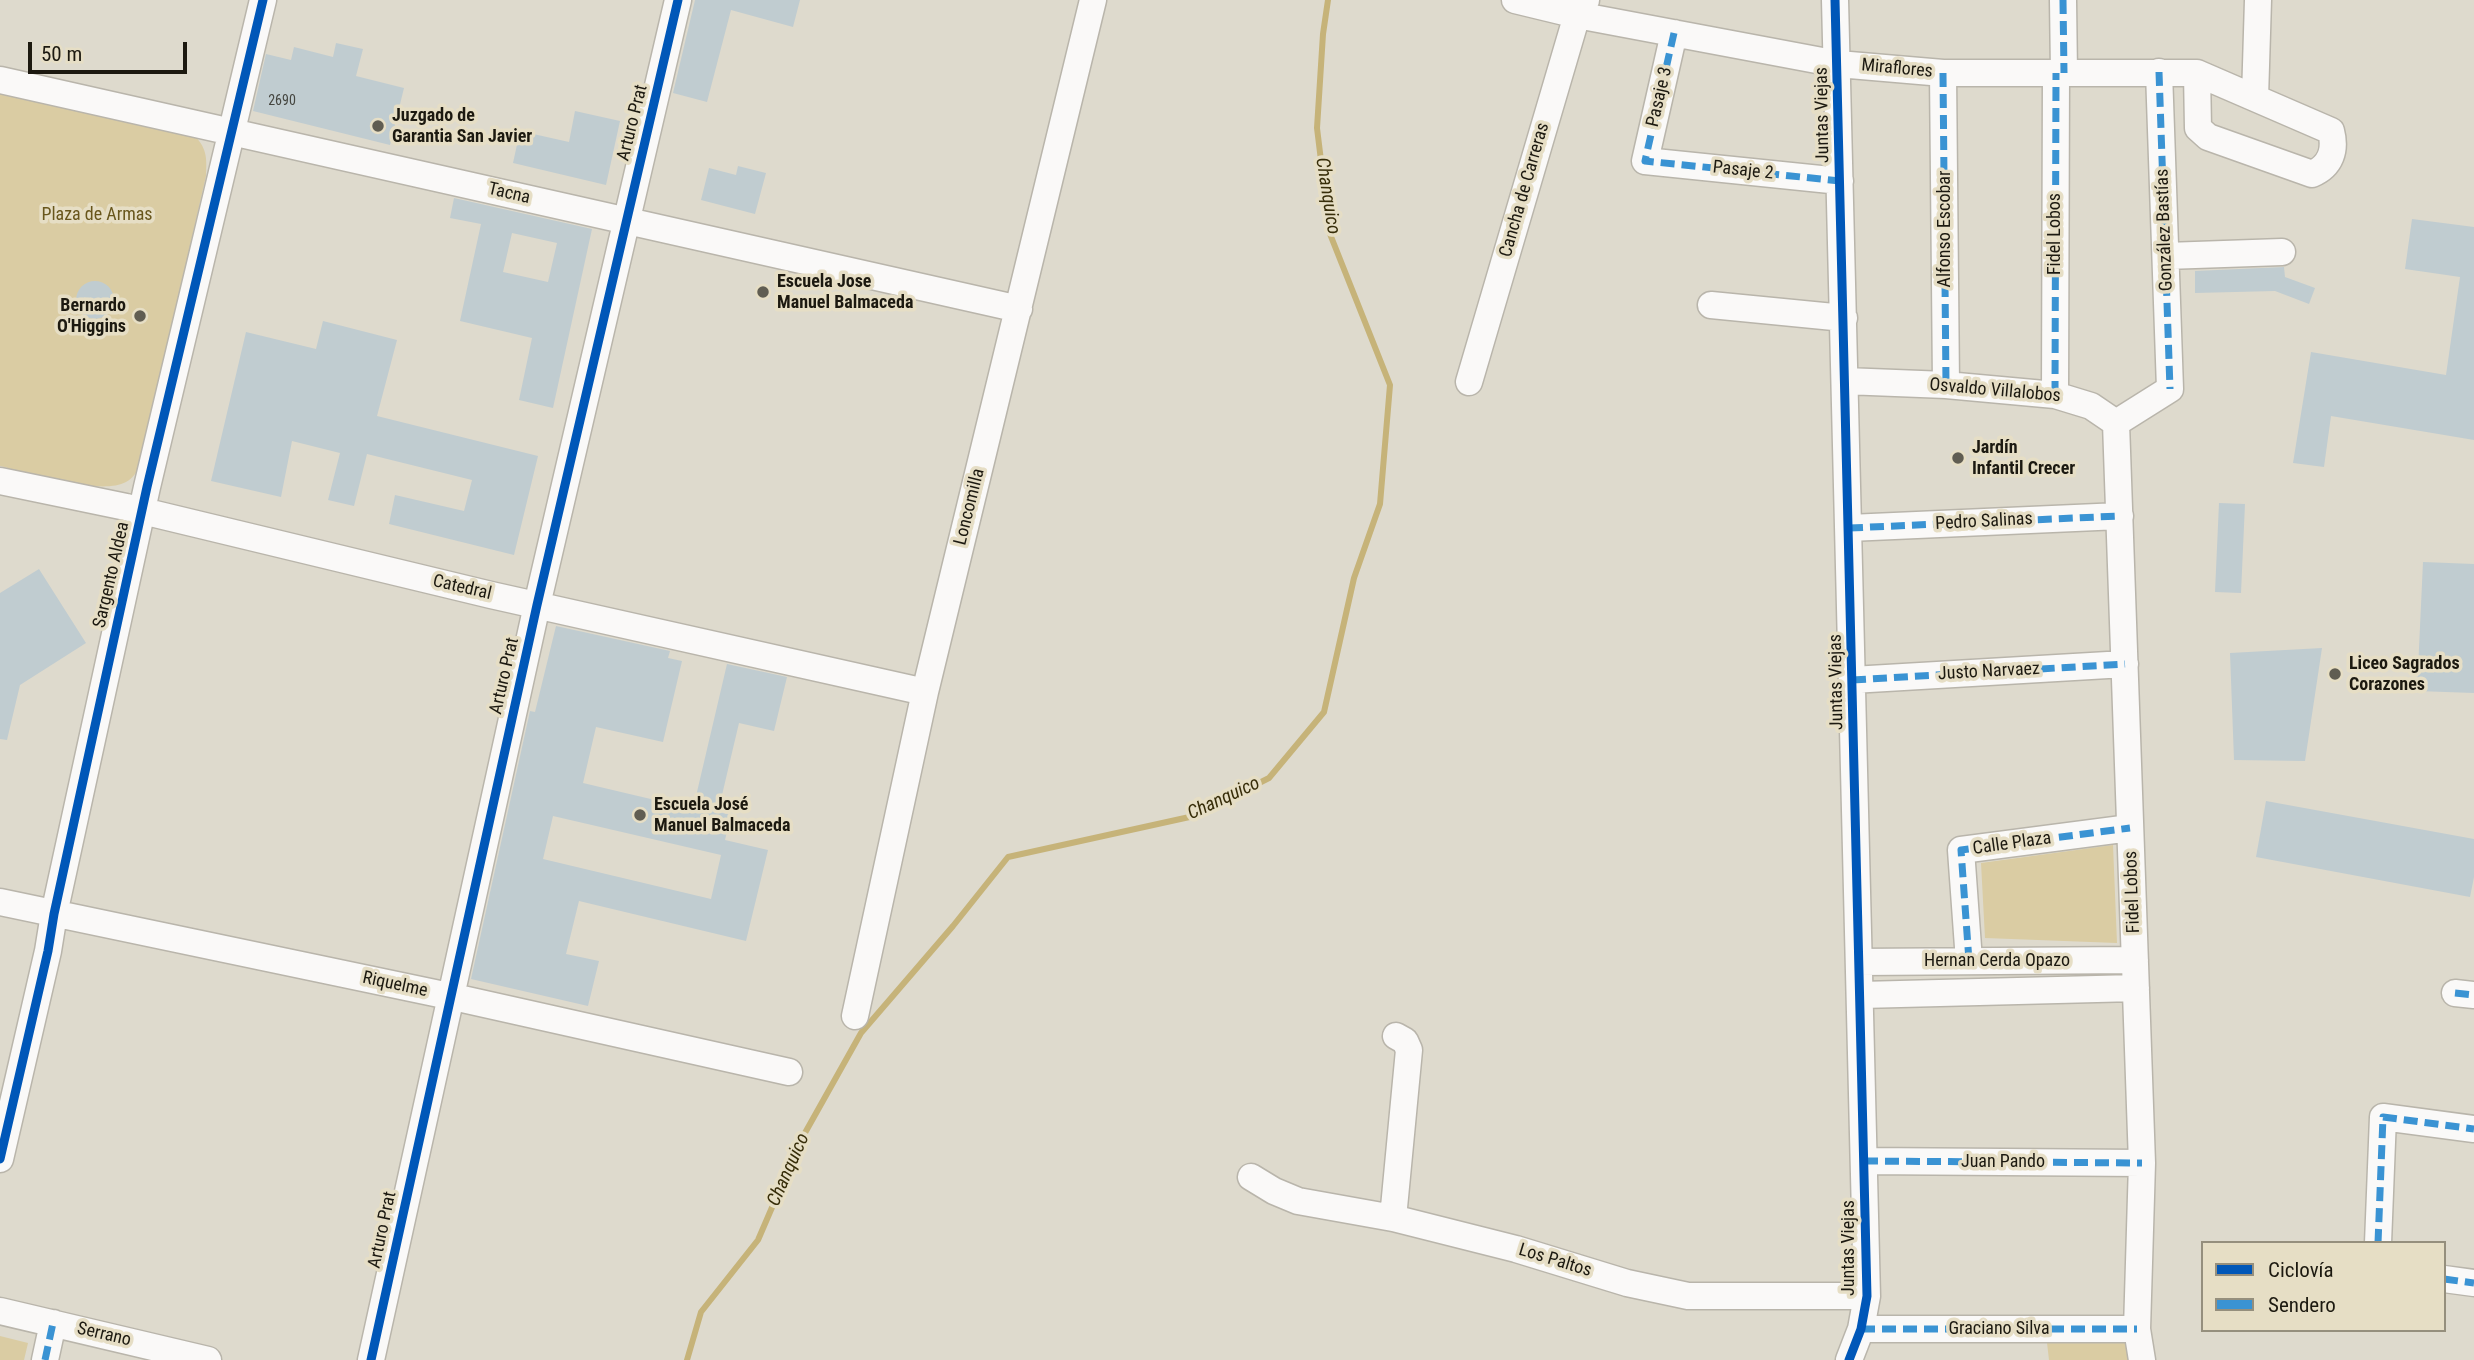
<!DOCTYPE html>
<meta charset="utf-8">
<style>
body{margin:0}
#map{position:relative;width:2474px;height:1360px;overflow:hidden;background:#dedacd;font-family:"Roboto Condensed",sans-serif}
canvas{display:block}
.legend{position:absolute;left:2201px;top:1241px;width:245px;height:91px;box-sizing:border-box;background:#e6dec5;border:2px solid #958f7d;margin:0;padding:9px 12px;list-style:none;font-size:21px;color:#1c1910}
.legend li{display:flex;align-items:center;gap:14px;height:35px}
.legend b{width:35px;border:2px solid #958f7d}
.scale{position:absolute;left:28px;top:42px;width:159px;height:32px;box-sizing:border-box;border:4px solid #1c1910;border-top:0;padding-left:9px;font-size:21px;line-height:24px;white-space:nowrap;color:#1c1910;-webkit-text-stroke:5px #e6dec5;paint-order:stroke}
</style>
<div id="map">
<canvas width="2474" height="1360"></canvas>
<ul class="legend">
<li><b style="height:9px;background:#0057b8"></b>Ciclovía</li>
<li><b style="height:9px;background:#3a93d3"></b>Sendero</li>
</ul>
<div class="scale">50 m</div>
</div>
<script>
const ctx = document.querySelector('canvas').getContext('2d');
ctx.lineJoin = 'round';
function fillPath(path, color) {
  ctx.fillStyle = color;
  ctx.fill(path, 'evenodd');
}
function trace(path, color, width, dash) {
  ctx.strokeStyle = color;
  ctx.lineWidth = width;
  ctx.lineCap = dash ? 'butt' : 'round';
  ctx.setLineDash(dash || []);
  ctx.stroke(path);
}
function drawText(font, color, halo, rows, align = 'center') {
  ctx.font = font + ' "Roboto Condensed",sans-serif';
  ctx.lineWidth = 7;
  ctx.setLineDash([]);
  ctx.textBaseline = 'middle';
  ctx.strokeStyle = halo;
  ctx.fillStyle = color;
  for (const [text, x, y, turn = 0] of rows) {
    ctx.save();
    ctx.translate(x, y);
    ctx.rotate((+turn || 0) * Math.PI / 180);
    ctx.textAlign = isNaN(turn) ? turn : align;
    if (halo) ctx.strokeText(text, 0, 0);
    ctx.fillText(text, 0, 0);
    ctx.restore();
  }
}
fillPath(new Path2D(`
 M 0,93 L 193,134 C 207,148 207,157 206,176 L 140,465 C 137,472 133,478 126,482 C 100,496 30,473 0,466 Z
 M 2113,845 L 2117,943 L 1985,938 L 1981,863 Z
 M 2046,1334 L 2129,1337 L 2133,1360 L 2049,1360 Z
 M 0,1336 L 28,1343 L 24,1360 L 0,1360 Z`), '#dacca3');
trace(new Path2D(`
 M 687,1360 L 701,1312 L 758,1240 L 801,1140 L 861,1033 L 953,926 L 1008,857 L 1194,816 L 1269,778 L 1324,712 L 1354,578 L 1380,504 L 1390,385 L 1330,234 L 1317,128 L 1323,34 L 1328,0`), '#c6b379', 6);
fillPath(new Path2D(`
 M 695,0 L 800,0 L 793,27 L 731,10 L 707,102 L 673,93 Z
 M 336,43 L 363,49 L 356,76 L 404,88 L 390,145 L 253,111 L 266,54 L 291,60 L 294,47 L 333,57 Z
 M 575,111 L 620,121 L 606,185 L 513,163 L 520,131 L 569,142 Z
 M 738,166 L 766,173 L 755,214 L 701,200 L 709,168 L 736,175 Z
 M 454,198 L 592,229 L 553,408 L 519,400 L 532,338 L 460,321 L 481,224 L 450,218 ZM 512,233 L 557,243 L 548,282 L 503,272 Z
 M 2412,219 L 2474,227 L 2474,440 L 2331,416 L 2324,467 L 2293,463 L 2311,352 L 2446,375 L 2460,277 L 2405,269 Z
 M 2284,267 L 2285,277 L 2315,288 L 2309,304 L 2275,291 L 2195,293 L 2195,271 Z
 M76 300a19 19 0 1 1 38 0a19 19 0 1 1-38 0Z
 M 323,321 L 397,340 L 377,416 L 538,456 L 514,555 L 389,524 L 395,495 L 464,511 L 472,480 L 367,454 L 354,506 L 328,500 L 340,453 L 292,441 L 281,497 L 211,481 L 246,332 L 316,349 Z
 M 2219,503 L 2245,504 L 2241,593 L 2215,592 Z
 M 2423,562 L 2474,564 L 2474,693 L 2417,691 Z
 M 39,569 L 86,643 L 20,685 L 7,740 L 0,739 L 0,593 Z
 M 556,626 L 670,651 L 668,658 L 682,661 L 663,742 L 596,727 L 583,783 L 693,809 L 727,664 L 787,677 L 774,731 L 739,723 L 718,812 L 731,815 L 725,840 L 768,850 L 746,941 L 579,901 L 566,954 L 599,961 L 588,1006 L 471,979 L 530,711 L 535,712 ZM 553,816 L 721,855 L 711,899 L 543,859 Z
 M 2322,648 L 2305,761 L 2234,760 L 2230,653 Z
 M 2266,801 L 2474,839 L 2474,877 L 2470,897 L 2256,857 Z`), '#c0ccd0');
const minor = new Path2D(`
 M 1515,0 L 1577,15 L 1838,64 L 1943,73 L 2197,73 L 2331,131 C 2336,150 2331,166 2312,174 L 2208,137 L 2198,128 L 2197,73
 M 1835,0 L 1867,1296 L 1861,1329 L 1849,1360
 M 2063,0 L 2064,73
 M 1674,33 L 1645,161 L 1840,181
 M 1943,73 L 1946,385
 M 0,80 L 1019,309
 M 2255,98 L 2258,0
 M 2166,256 L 2282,252
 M 1711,305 L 1844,318
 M 1845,381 L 1946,385 L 2055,395 L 2091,406 L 2116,423 L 2170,389 L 2159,72
 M 1469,382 L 1577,15 L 1586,0
 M 2055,395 L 2056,73
 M 2116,423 L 2142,1163 L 2137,1329 L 2142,1360
 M 0,481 L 126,507 L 491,595 L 925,692
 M 1849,528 L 2120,516
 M 1852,680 L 2125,664
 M 0,902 L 449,996 L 789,1072
 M 1969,961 L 1961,850 L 2130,828
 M 1859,962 L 2135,960
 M 2455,993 L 2474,995
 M 1861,995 L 2136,988
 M 855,1016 L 925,692 L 1093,0
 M 0,1159 L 48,951 L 54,914 L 147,487 L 263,0
 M 1864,1161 L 2142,1163
 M 1251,1177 L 1274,1191 L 1298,1201 L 1393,1218 L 1516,1249 L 1627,1283 L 1688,1296 L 1867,1296
 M 1393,1218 L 1409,1050 L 1405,1041 L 1396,1036
 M 2378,1243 L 2383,1117 L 2474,1129
 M 2444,1279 L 2474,1283
 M 0,1311 L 208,1360
 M 1861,1329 L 2137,1329
 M 45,1360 L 53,1323
 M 371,1360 L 537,605 L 678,0`);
trace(minor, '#b9b5ab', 29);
trace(minor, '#faf9f8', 26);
trace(new Path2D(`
 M 2063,0 L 2064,73
 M 1674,33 L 1645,161 L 1840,181
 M 2159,72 L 2170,389
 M 1943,73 L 1946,385
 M 2055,395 L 2056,73
 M 1849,528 L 2120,516
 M 1852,680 L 2125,664
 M 1969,961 L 1961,850 L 2130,828
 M 2455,993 L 2474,995
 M 1864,1161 L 2142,1163
 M 2378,1243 L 2383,1117 L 2474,1129
 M 2444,1279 L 2474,1283
 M 1861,1329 L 2137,1329
 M 45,1360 L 53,1323`), '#3a93d3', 7, [14, 7]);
trace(new Path2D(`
 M 1835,0 L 1867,1296 L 1861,1329 L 1849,1360
 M 0,1159 L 48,951 L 54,914 L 147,487 L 263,0
 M 371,1360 L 537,605 L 678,0`), '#0057b8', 9);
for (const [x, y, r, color] of [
 [378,126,7,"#605d52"],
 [763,292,7,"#605d52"],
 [140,316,7,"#605d52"],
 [1958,458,7,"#605d52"],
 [2335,674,7,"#605d52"],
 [640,815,7,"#605d52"]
]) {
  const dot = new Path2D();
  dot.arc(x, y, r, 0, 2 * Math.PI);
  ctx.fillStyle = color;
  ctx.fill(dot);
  trace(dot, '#e6dec5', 2.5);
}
drawText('14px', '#454640', null, [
 ["2690",282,101]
]);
drawText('18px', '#1c1910', '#e6dec5', [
 ["Miraflores",1897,69,5],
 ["Pasaje 3",1660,97,-77],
 ["Juntas Viejas",1823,115,-91],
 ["Arturo Prat",633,123,-76],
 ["Pasaje 2",1743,171,6],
 ["Cancha de Carreras",1525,190,-74],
 ["Tacna",509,194,13],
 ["Alfonso Escobar",1945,229,-90],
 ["González Bastías",2165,230,-92],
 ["Fidel Lobos",2055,234,-90],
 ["Osvaldo Villalobos",1995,391,5],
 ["Loncomilla",970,507,-76],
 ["Pedro Salinas",1984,522,-3],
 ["Sargento Aldea",112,575,-77],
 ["Catedral",462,588,13],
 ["Justo Narvaez",1989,672,-3],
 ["Arturo Prat",505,676,-77],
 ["Juntas Viejas",1837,682,-91],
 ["Calle Plaza",2012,844,-8],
 ["Fidel Lobos",2133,892,-92],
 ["Hernan Cerda Opazo",1997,961],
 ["Riquelme",395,985,12],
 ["Juan Pando",2003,1162],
 ["Arturo Prat",383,1230,-78],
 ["Juntas Viejas",1849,1248,-90],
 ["Los Paltos",1555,1261,17],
 ["Graciano Silva",1999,1329],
 ["Serrano",104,1335,13]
]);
drawText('bold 18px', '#1c1910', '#e6dec5', [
 ["Juzgado de",392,116],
 ["Garantia San Javier",392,137],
 ["Escuela Jose",777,282],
 ["Manuel Balmaceda",777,303],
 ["Bernardo",126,306,"right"],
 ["O'Higgins",126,327,"right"],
 ["Jardín",1972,448],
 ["Infantil Crecer",1972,469],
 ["Liceo Sagrados",2349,664],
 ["Corazones",2349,685],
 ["Escuela José",654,805],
 ["Manuel Balmaceda",654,826]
], 'left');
drawText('18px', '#68561c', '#e6dec5', [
 ["Plaza de Armas",97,215]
]);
drawText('italic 19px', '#372d09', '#e6dec5', [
 ["Chanquico",1327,196,81],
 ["Chanquico",1224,799,-25],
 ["Chanquico",789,1170,-66]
]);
</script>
